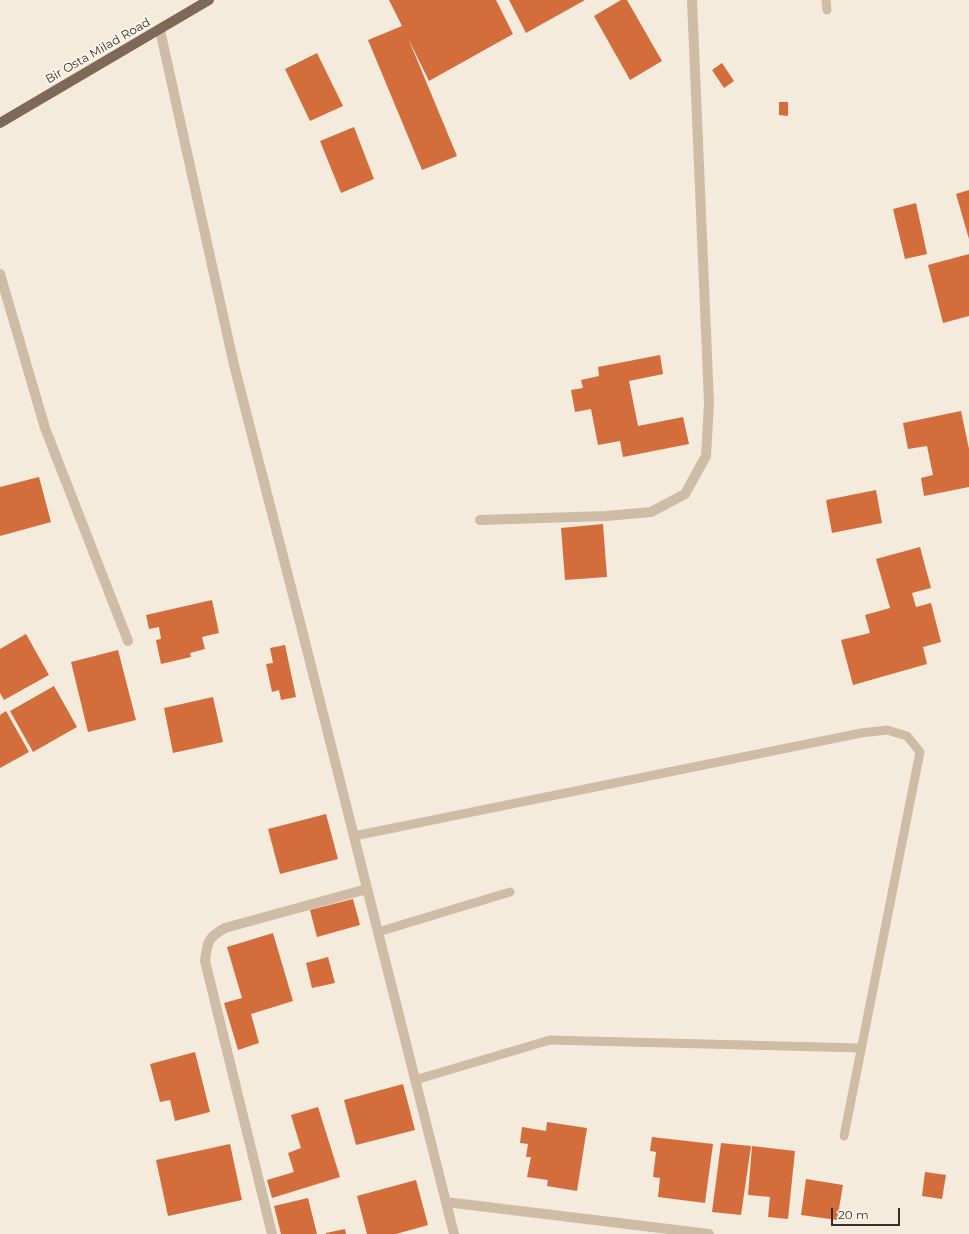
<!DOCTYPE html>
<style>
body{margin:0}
#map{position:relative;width:969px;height:1234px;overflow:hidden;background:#f5ebdc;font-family:Montserrat,sans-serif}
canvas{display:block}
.scale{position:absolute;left:831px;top:1208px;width:69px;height:18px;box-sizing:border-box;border:2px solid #3a2f28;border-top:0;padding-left:5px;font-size:12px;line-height:14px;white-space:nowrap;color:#3a2f28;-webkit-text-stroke:3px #fcf5e9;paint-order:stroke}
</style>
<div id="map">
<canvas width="969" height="1234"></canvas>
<div class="scale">20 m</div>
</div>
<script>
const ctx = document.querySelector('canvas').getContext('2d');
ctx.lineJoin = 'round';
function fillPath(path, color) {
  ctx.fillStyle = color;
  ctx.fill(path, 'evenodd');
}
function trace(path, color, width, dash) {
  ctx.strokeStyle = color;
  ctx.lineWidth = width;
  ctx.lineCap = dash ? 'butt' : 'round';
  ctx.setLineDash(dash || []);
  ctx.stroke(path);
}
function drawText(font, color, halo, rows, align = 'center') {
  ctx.font = font + ' Montserrat,sans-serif';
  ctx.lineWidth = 4;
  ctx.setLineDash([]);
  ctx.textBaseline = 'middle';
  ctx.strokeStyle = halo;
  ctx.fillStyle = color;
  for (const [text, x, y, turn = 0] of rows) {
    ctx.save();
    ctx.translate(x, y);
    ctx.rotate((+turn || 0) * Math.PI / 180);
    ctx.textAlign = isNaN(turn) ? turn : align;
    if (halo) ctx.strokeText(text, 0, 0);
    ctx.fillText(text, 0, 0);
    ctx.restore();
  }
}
fillPath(new Path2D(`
 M 389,0 L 496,0 L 513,34 L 429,81 L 408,38 L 457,156 L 422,170 L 368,40 L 402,26 Z
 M 509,0 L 585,0 L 526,33 Z
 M 621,0 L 627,0 L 662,61 L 630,80 L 594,16 Z
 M 317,53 L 343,106 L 310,121 L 285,69 Z
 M 722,63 L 734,81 L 724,88 L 712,70 Z
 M 779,102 L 788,102 L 788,116 L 779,115 Z
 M 354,127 L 374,179 L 341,193 L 320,141 Z
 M 969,190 L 969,239 L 956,194 Z
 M 916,203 L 927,254 L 905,259 L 893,209 Z
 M 969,254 L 969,316 L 943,323 L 928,265 Z
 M 660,355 L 663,374 L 629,381 L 638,426 L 683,417 L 689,444 L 623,457 L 620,441 L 598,445 L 591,409 L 575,412 L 571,390 L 583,388 L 581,380 L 599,376 L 598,367 Z
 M 961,411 L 969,449 L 969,487 L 924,496 L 921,478 L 933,475 L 927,446 L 908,449 L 903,423 Z
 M 39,477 L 51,522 L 0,536 L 0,487 Z
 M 876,490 L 882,523 L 832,533 L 826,500 Z
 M 603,524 L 607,577 L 565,580 L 561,528 Z
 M 920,547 L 931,588 L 912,593 L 916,607 L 931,603 L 941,642 L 923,647 L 927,664 L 853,685 L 841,640 L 870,633 L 865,615 L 890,608 L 876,559 Z
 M 212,600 L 219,633 L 202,637 L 205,649 L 190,653 L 191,657 L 161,664 L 156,640 L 161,639 L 159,627 L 149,629 L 146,615 Z
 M 26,634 L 49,675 L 4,700 L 0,693 L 0,649 Z
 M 285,645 L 296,697 L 281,700 L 279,690 L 272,692 L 266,664 L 273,663 L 270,648 Z
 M 118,650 L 136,720 L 88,732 L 71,662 Z
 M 54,686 L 77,727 L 33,752 L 10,711 Z
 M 213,697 L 223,742 L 173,753 L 164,708 Z
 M 6,711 L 29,752 L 0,768 L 0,715 Z
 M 326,814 L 338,859 L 280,874 L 268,829 Z
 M 353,899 L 360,925 L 317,937 L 310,910 Z
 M 273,933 L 293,1001 L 251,1014 L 259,1043 L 238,1050 L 224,1003 L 242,998 L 227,947 Z
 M 328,957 L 335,983 L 312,988 L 306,963 Z
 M 195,1052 L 210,1112 L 175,1121 L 170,1100 L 160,1102 L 150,1064 Z
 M 403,1084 L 415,1130 L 356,1145 L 344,1100 Z
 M 318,1107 L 340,1177 L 272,1198 L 267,1180 L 294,1172 L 288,1153 L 301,1148 L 291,1115 Z
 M 547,1122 L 587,1128 L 577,1191 L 547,1186 L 548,1180 L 527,1177 L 531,1157 L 526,1157 L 528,1144 L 520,1143 L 522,1127 L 546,1131 Z
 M 652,1137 L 713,1144 L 705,1203 L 658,1197 L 660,1178 L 653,1177 L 656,1152 L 650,1151 Z
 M 721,1143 L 751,1146 L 741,1215 L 712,1212 Z
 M 230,1144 L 242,1200 L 168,1216 L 156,1160 Z
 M 752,1146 L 795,1151 L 788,1219 L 768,1217 L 770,1197 L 748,1195 Z
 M 925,1172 L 946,1175 L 942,1199 L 922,1196 Z
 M 806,1179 L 843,1185 L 837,1220 L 801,1215 Z
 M 416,1180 L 428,1225 L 396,1234 L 367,1234 L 357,1196 Z
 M 308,1198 L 317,1234 L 281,1234 L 274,1206 Z
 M 345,1229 L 346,1234 L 326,1234 L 326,1233 Z`), '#d36e3c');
trace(new Path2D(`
 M 826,0 L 827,10
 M 354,836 L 861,733 L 887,730 L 907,736 L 920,752 L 844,1136
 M 378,932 L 510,892
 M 415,1080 L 550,1040 L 861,1048`), '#cfbca6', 9);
trace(new Path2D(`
 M 160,30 L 234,365 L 303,634 L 454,1234
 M 0,274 L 45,428 L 128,641
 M 480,520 L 606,516 L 651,512 L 685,494 L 706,456 L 709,403 L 692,0
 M 446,1202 L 709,1234
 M 272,1234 L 205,961 C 207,943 208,937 225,928 L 367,889`), '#cfbca6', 10);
trace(new Path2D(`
 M 0,123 L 209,0`), '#7e6857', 10);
drawText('12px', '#3a2f28', '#fcf5e9', [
 ["Bir Osta Milad Road",98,51,-30]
]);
</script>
